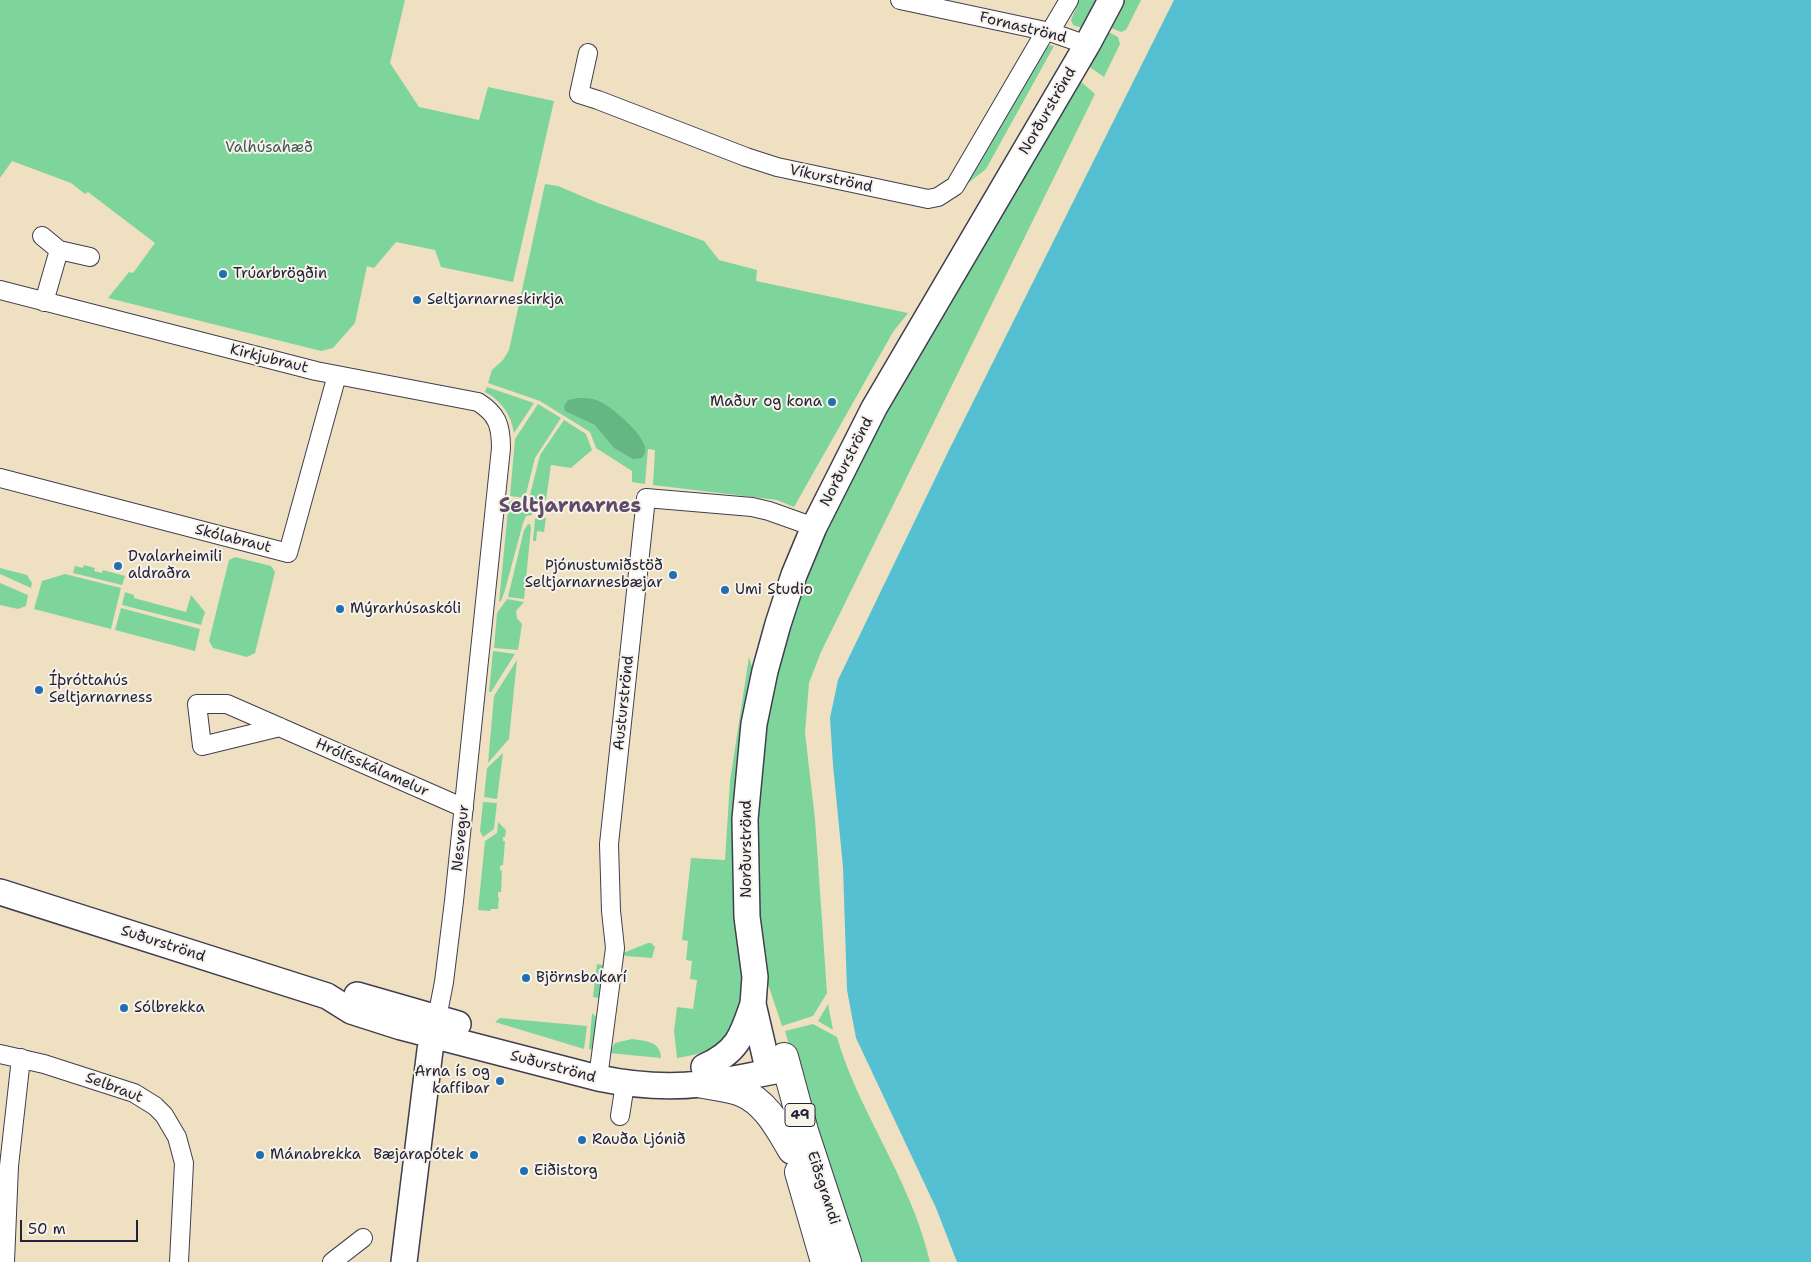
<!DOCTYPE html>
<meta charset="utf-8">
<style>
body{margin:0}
#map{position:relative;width:1811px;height:1262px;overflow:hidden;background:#f0e0c2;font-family:"Shantell Sans",sans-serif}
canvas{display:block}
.scale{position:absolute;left:20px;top:1220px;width:118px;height:22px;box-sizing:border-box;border:2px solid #22223b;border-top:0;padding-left:6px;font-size:15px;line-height:18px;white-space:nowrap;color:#22223b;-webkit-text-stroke:4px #f7f3e8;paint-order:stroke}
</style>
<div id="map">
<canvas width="1811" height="1262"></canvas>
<div class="scale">50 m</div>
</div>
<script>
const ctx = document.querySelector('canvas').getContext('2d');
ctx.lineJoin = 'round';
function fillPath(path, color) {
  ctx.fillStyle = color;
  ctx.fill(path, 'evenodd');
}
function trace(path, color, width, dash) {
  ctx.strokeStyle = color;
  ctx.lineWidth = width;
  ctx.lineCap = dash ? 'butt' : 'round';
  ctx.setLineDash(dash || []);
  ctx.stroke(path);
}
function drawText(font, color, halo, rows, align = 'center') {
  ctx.font = font + ' "Shantell Sans",sans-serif';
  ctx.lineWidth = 4;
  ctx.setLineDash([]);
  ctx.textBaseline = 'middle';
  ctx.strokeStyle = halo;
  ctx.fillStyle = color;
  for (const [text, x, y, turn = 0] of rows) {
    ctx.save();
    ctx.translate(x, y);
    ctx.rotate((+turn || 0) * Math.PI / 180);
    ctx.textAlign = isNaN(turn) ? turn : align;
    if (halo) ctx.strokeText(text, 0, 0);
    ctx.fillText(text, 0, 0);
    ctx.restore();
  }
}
fillPath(new Path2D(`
 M 0,0 L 405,0 L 390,63 L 419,107 L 479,120 L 488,87 L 554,101 L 513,282 L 441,267 L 435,250 L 396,242 L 374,268 L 367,266 L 355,323 L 333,348 L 321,351 L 108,298 L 129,272 L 133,273 L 155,243 L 88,192 L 85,194 L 71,183 L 12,161 L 0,178 Z
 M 1079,0 L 1102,0 L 1085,26 L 1082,28 L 1073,25 L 1071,20 Z
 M 1123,0 L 1141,0 L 1126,30 L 1121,32 L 1109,27 Z
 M 1107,31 L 1118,37 L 1120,44 L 1104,77 L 1085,64 Z
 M 1050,45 L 1054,46 L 986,169 L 967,184 L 1045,49 Z
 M 1079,80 L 1095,94 L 821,652 L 809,683 L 805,733 L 815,819 L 827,993 L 813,1016 L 782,1026 L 767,981 L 758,936 L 753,895 L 757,767 L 788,618 L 845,482 Z
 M 545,184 L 558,186 L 598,203 L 704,241 L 719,260 L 757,270 L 756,281 L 908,313 L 893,332 L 794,507 L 777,500 L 653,485 L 655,450 L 648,449 L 645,484 L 632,482 L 632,471 L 596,448 L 590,432 L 540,401 L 488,383 L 492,370 L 503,360 L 509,350 Z
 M 487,387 L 534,403 L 514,433 C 511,415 502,401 485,392 Z
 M 538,404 L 561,418 L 535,458 L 525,498 L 510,496 L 515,439 Z
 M 564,420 L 586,434 L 592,450 L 571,468 L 551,465 L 546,500 L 529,499 L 540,455 Z
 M 509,500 L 533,504 L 532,515 L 526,516 L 523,523 L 505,590 L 501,601 L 499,602 Z
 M 537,517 L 546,518 L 544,532 L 537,531 L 536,541 L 533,541 L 535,519 Z
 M 528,524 L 530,524 L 531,528 L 524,599 L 508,597 L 524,530 Z
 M 235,557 L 271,566 L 275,572 L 255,653 L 247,657 L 213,648 L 209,641 L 229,560 Z
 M 75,566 L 83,568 L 84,565 L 95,568 L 94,571 L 102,573 L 103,570 L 125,576 L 122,585 L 73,573 Z
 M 0,568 L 27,575 L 32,583 L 31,588 L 0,574 Z
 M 65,574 L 121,588 L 111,629 L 34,609 L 42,581 Z
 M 0,583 L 28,595 L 26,606 L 18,609 L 0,605 Z
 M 125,592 L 134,595 L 134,598 L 186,612 L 191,595 L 205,612 L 201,625 L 122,605 Z
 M 507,599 L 524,602 L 516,611 L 517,618 L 522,624 L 518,650 L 494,648 L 497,613 Z
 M 121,608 L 200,629 L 195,651 L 115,630 Z
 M 493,651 L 515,654 L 491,692 L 489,692 Z
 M 749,657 L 754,674 L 744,993 C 740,1005 737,1019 731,1031 C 722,1050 695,1055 677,1058 L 674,1031 L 677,1007 L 693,1009 L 697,980 L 690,979 L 692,961 L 686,960 L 688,941 L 682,940 L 691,858 L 725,860 L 730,781 Z
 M 517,660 L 509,739 L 488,763 L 494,696 Z
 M 503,753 L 497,799 L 484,797 L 487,768 Z
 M 483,802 L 497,803 L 494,829 L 483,837 L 480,831 Z
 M 498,822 L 506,830 L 505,837 L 503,837 L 503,841 L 505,841 L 503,865 L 500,866 L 500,870 L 502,871 L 501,892 L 498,892 L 498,897 L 499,897 L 498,909 L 491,909 L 490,911 L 478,910 L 485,841 L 497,833 Z
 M 648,943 L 651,943 L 655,947 L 652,958 L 625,956 L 623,953 Z
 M 597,964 L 603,965 L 599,998 L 593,997 Z
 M 828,1004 L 833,1030 L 818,1021 Z
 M 592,1013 L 597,1018 L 593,1050 L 589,1049 Z
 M 500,1018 L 587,1026 L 584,1049 L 495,1022 Z
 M 813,1024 L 837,1037 C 854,1096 888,1147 911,1204 C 919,1223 925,1242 930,1262 L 854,1262 L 785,1031 Z
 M 632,1039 C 645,1041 661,1041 661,1058 L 609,1053 L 615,1043 Z`), '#7dd59b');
fillPath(new Path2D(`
 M 578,398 C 587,398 593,398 601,402 C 613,408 642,433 645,447 C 646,451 645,454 642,458 L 633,459 L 614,448 L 595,425 L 565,411 L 564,406 L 568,400 Z`), '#66b683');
fillPath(new Path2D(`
 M 1174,0 L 1811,0 L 1811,1262 L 957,1262 L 936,1208 L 856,1038 L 847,990 L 843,867 L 833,765 L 830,718 L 838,680 L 948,452 Z`), '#55c0d1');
const street = new Path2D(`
 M 900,0 L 1050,32 L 1087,45
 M 1050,32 L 1069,0
 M 588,53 L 579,94 L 598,100 L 746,157 L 777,167 L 928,199 L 938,197 L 955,186 L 1045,32
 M 42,236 L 59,250 L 90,257
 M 0,290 L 316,371 L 478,402 C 497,414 501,425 501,448 L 454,901 L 444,982 L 437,1018
 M 44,302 L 59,250
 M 0,478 L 288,553 L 337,375
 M 280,727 L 202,746 L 197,704 L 227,704 L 464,808
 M 0,1054 L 44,1064 L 134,1093 L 155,1106 L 164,1115 L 177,1137 L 184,1163 L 179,1262
 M 598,1078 L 615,948 L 611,911 L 609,844 L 646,498 L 752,507 L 769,511 L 814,527
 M 620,1116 L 625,1084
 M 5,1262 L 9,1166 L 21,1058
 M 332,1262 L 363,1238`);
const secondary = new Path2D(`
 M 0,892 L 327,996 L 351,1011 L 401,1027 L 598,1078 C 632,1085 666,1088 701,1084 C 730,1081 759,1073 788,1069
 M 357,995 L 458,1024
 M 766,1060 L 753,1004 L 755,977 L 747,917 L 745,819 L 754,724 L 765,671 L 778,624 L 794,575 L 814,527 L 874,408 L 1087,45 L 1111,0
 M 704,1067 C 737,1052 742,1037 753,1004
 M 404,1262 L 430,1050 L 437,1018`);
const primary = new Path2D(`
 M 784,1057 L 804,1131 L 847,1262
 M 703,1084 C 716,1086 729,1088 741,1092 C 766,1102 779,1128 792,1150
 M 799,1172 L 825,1262`);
trace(street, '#413e4f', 20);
trace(secondary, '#413e4f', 28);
trace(primary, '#413e4f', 30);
trace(street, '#fff', 18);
trace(secondary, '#fff', 25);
trace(primary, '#fff', 28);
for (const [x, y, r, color] of [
 [223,274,5,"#1f6fb2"],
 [417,300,5,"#1f6fb2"],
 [832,402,5,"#1f6fb2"],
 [118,566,5,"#1f6fb2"],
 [673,575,5,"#1f6fb2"],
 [725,590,5,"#1f6fb2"],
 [340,609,5,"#1f6fb2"],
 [39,690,5,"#1f6fb2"],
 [526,978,5,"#1f6fb2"],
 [124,1008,5,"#1f6fb2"],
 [500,1081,5,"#1f6fb2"],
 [582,1140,5,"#1f6fb2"],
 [260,1155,5,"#1f6fb2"],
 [474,1155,5,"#1f6fb2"],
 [524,1171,5,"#1f6fb2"]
]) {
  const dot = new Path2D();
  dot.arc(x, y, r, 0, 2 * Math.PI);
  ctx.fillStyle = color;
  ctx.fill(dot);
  trace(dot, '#f7f3e8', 2);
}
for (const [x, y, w] of [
 [800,1115,30]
]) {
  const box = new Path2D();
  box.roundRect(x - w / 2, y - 11.5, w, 23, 4);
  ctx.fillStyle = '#f7f3e8';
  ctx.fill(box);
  trace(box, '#22223b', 1);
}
drawText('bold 14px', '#22223b', null, [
 ["49",800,1115]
]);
drawText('15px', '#22223b', '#f7f3e8', [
 ["Fornaströnd",1023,28,14],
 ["Norðurströnd",1048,111,-60],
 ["Víkurströnd",831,179,12],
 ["Kirkjubraut",269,359,14],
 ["Norðurströnd",847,462,-63],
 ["Skólabraut",233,539,14],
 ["Austurströnd",624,703,-84],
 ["Hrólfsskálamelur",372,768,24],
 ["Nesvegur",461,838,-84],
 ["Norðurströnd",747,849,-90],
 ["Suðurströnd",163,944,18],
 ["Suðurströnd",553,1067,15],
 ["Selbraut",114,1088,21],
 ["Eiðsgrandi",823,1188,72]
]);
drawText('15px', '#3d5858', '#f7f3e8', [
 ["Valhúsahæð",269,148]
]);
drawText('15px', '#22223b', '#f7f3e8', [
 ["Trúarbrögðin",233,274],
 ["Seltjarnarneskirkja",427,300],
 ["Maður og kona",822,402,"right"],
 ["Dvalarheimili",128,557],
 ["aldraðra",128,574],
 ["Þjónustumiðstöð",663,566,"right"],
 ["Seltjarnarnesbæjar",663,583,"right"],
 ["Umi Studio",735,590],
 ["Mýrarhúsaskóli",350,609],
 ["Íþróttahús",49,681],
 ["Seltjarnarness",49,698],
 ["Björnsbakarí",536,978],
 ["Sólbrekka",134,1008],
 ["Arna ís og",490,1072,"right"],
 ["kaffibar",490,1089,"right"],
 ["Rauða Ljónið",592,1140],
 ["Mánabrekka",270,1155],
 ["Bæjarapótek",464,1155,"right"],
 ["Eiðistorg",534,1171]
], 'left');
drawText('bold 20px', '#5e4a69', '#f7f3e8', [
 ["Seltjarnarnes",570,507]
]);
</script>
